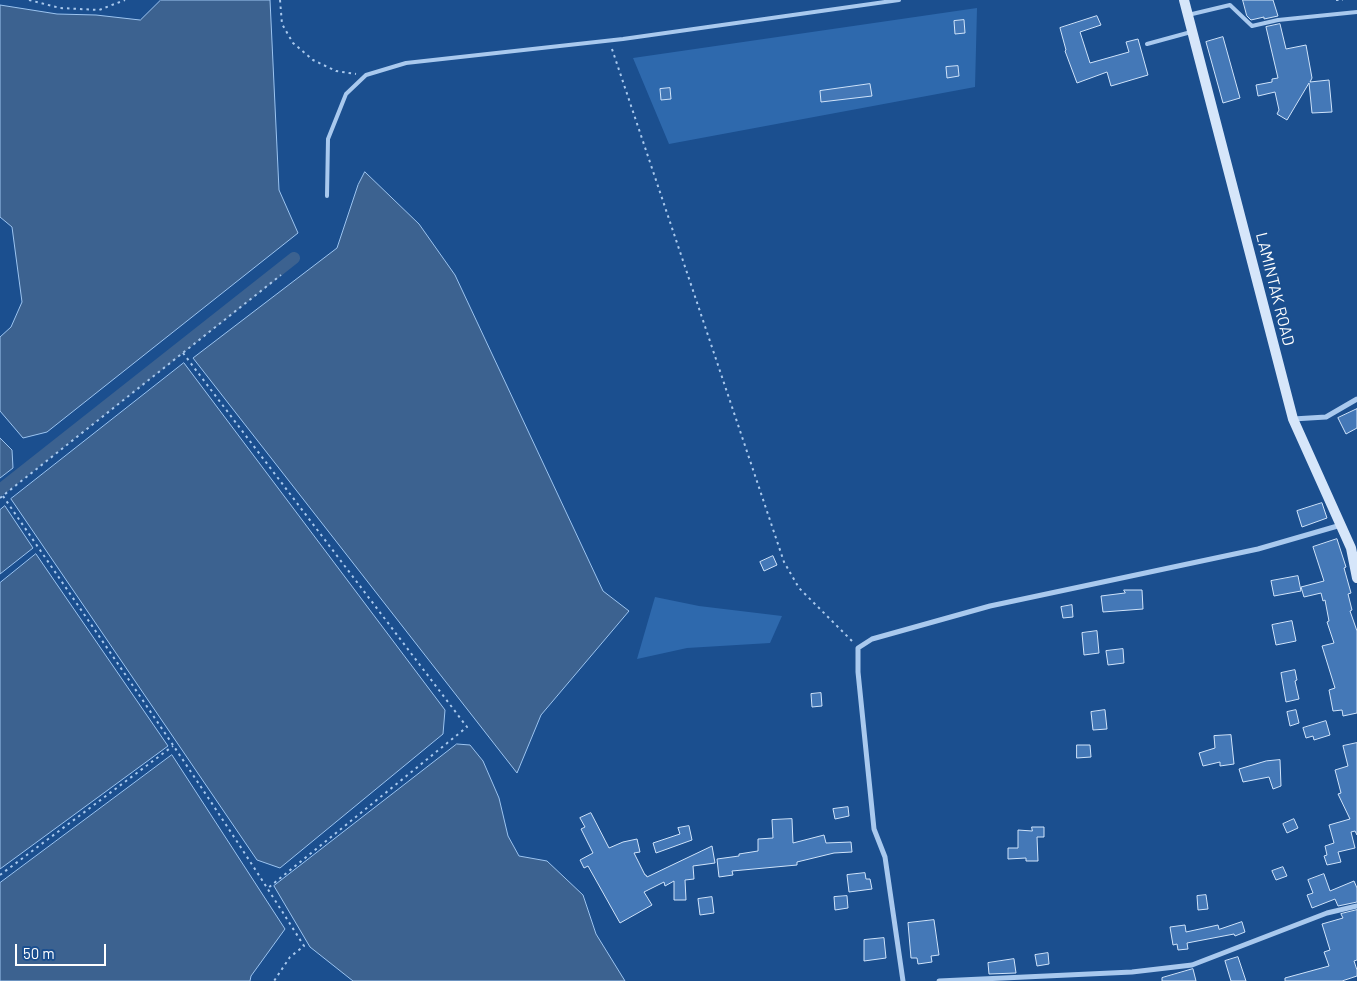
<!DOCTYPE html>
<style>
body{margin:0}
#map{position:relative;width:1357px;height:981px;overflow:hidden;background:#1b4f8f;font-family:Barlow,sans-serif}
canvas{display:block}
.scale{position:absolute;left:15px;top:944px;width:91px;height:22px;box-sizing:border-box;border:2px solid #fff;border-top:0;padding-left:6px;font-size:15px;line-height:18px;white-space:nowrap;color:#fff;-webkit-text-stroke:4px #1b4f8f;paint-order:stroke}
</style>
<div id="map">
<canvas width="1357" height="981"></canvas>
<div class="scale">50 m</div>
</div>
<script>
const ctx = document.querySelector('canvas').getContext('2d');
ctx.lineJoin = 'round';
function fillPath(path, color) {
  ctx.fillStyle = color;
  ctx.fill(path, 'evenodd');
}
function trace(path, color, width, dash) {
  ctx.strokeStyle = color;
  ctx.lineWidth = width;
  ctx.lineCap = dash ? 'butt' : 'round';
  ctx.setLineDash(dash || []);
  ctx.stroke(path);
}
function drawText(font, color, halo, rows, align = 'center') {
  ctx.font = font + ' Barlow,sans-serif';
  ctx.lineWidth = 4.5;
  ctx.setLineDash([]);
  ctx.textBaseline = 'middle';
  ctx.strokeStyle = halo;
  ctx.fillStyle = color;
  for (const [text, x, y, turn = 0] of rows) {
    ctx.save();
    ctx.translate(x, y);
    ctx.rotate((+turn || 0) * Math.PI / 180);
    ctx.textAlign = isNaN(turn) ? turn : align;
    if (halo) ctx.strokeText(text, 0, 0);
    ctx.fillText(text, 0, 0);
    ctx.restore();
  }
}
fillPath(new Path2D(`
 M 977,8 L 975,87 L 669,144 L 633,58 Z
 M 655,597 L 699,606 L 782,616 L 770,643 L 687,648 L 637,659 Z`), '#2e69ad');
const water = new Path2D(`
 M 161,0 L 270,0 L 279,190 L 298,233 L 47,432 L 23,438 L 0,411 L 0,337 L 11,327 L 22,302 L 12,227 L 0,217 L 0,5 L 57,14 L 96,15 L 140,20 Z
 M 365,172 L 419,224 L 455,275 L 603,591 L 629,611 L 541,715 L 517,773 L 193,358 L 337,248 L 358,185 Z
 M 184,363 L 445,710 L 443,734 L 280,868 L 257,860 L 11,499 Z
 M 0,438 L 12,450 L 13,468 L 0,478 Z
 M 5,506 L 33,548 L 0,574 L 0,510 Z
 M 36,554 L 168,746 L 0,869 L 0,583 Z
 M 457,744 L 470,745 L 483,761 L 499,798 L 508,836 L 519,856 L 547,861 L 583,895 L 596,934 L 625,981 L 353,981 L 310,947 L 274,886 Z
 M 172,755 L 285,929 L 251,976 L 250,981 L 0,981 L 0,883 Z`);
fillPath(water, '#3c6290');
trace(water, '#9cc4f0', 1);
trace(new Path2D(`
 M 0,490 L 294,258`), '#3c6290', 12);
const building = new Path2D(`
 M 1243,0 L 1273,0 L 1278,16 L 1264,19 L 1264,17 L 1251,20 L 1247,16 Z
 M 1097,16 L 1101,25 L 1080,32 L 1090,63 L 1129,52 L 1126,42 L 1138,39 L 1148,75 L 1111,86 L 1107,72 L 1077,83 L 1065,51 L 1066,50 L 1060,28 Z
 M 964,20 L 965,33 L 955,34 L 954,21 Z
 M 1280,24 L 1286,49 L 1306,45 L 1312,78 L 1310,82 L 1329,80 L 1332,112 L 1312,113 L 1309,83 L 1287,120 L 1277,114 L 1279,110 L 1275,92 L 1258,96 L 1256,85 L 1272,82 L 1272,79 L 1278,78 L 1266,27 Z
 M 1223,37 L 1240,98 L 1223,103 L 1206,42 Z
 M 958,66 L 959,76 L 947,78 L 946,67 Z
 M 870,84 L 872,96 L 821,102 L 820,91 Z
 M 670,88 L 671,99 L 661,100 L 660,89 Z
 M 1357,409 L 1357,428 L 1346,434 L 1338,418 Z
 M 1322,503 L 1327,518 L 1302,527 L 1297,511 Z
 M 1337,539 L 1346,567 L 1344,568 L 1351,593 L 1348,594 L 1352,610 L 1350,611 L 1357,631 L 1357,713 L 1343,716 L 1342,710 L 1333,711 L 1329,690 L 1335,688 L 1322,646 L 1334,643 L 1327,622 L 1329,621 L 1325,600 L 1323,601 L 1321,593 L 1304,597 L 1301,587 L 1324,581 L 1313,547 Z
 M 773,556 L 777,565 L 764,571 L 760,562 Z
 M 1298,576 L 1301,591 L 1274,596 L 1271,581 Z
 M 1124,590 L 1142,590 L 1143,609 L 1103,612 L 1101,596 L 1125,593 Z
 M 1072,605 L 1073,617 L 1063,618 L 1061,607 Z
 M 1292,621 L 1296,641 L 1276,645 L 1272,625 Z
 M 1097,631 L 1099,653 L 1084,655 L 1082,633 Z
 M 1123,649 L 1124,663 L 1108,665 L 1106,651 Z
 M 1295,670 L 1297,680 L 1295,681 L 1299,699 L 1286,702 L 1281,673 Z
 M 821,693 L 822,706 L 812,707 L 811,694 Z
 M 1105,710 L 1107,729 L 1093,730 L 1091,712 Z
 M 1296,710 L 1299,723 L 1290,726 L 1287,712 Z
 M 1326,721 L 1330,735 L 1314,740 L 1313,736 L 1306,738 L 1303,728 Z
 M 1231,735 L 1234,764 L 1220,766 L 1220,762 L 1203,766 L 1199,753 L 1215,748 L 1214,736 Z
 M 1357,743 L 1357,835 L 1355,831 L 1351,832 L 1355,848 L 1338,852 L 1341,862 L 1327,865 L 1324,856 L 1327,855 L 1325,846 L 1334,843 L 1329,825 L 1350,819 L 1338,794 L 1341,793 L 1335,770 L 1348,766 L 1343,746 Z
 M 1077,745 L 1090,745 L 1091,757 L 1077,758 Z
 M 1280,760 L 1281,786 L 1273,789 L 1269,777 L 1243,782 L 1239,769 L 1266,761 Z
 M 848,807 L 849,816 L 835,819 L 833,809 Z
 M 591,813 L 609,848 L 623,842 L 637,839 L 640,852 L 634,853 L 645,875 L 646,875 L 647,877 L 712,846 L 715,863 L 693,866 L 694,879 L 685,880 L 686,900 L 674,900 L 674,881 L 665,886 L 664,882 L 644,892 L 652,905 L 620,923 L 588,866 L 584,868 L 580,860 L 593,853 L 581,829 L 585,827 L 580,818 Z
 M 792,819 L 793,843 L 824,835 L 826,843 L 851,842 L 852,852 L 834,853 L 797,862 L 797,865 L 732,871 L 733,875 L 719,877 L 717,859 L 739,856 L 739,854 L 758,851 L 758,839 L 773,838 L 772,820 Z
 M 1294,819 L 1298,828 L 1287,833 L 1283,824 Z
 M 689,826 L 692,840 L 656,853 L 653,843 L 680,834 L 678,828 Z
 M 1032,827 L 1044,827 L 1044,837 L 1037,837 L 1038,861 L 1026,861 L 1026,858 L 1008,859 L 1008,848 L 1018,848 L 1018,830 L 1032,831 Z
 M 1283,867 L 1287,876 L 1276,880 L 1272,871 Z
 M 865,873 L 866,879 L 870,879 L 872,889 L 849,892 L 847,875 Z
 M 1324,874 L 1330,891 L 1354,881 L 1357,888 L 1357,902 L 1338,906 L 1335,899 L 1312,908 L 1307,895 L 1313,893 L 1308,880 Z
 M 1206,895 L 1208,909 L 1198,910 L 1197,896 Z
 M 847,896 L 848,908 L 835,910 L 834,897 Z
 M 712,897 L 714,913 L 700,915 L 698,899 Z
 M 1357,910 L 1357,960 L 1354,961 L 1357,970 L 1357,976 L 1342,981 L 1285,981 L 1285,978 L 1329,966 L 1324,952 L 1330,950 L 1322,924 L 1343,918 L 1341,914 Z
 M 934,920 L 939,955 L 931,956 L 932,962 L 918,964 L 917,958 L 911,958 L 908,923 Z
 M 1242,922 L 1245,932 L 1235,936 L 1234,934 L 1187,943 L 1188,949 L 1178,950 L 1177,944 L 1173,945 L 1170,927 L 1185,925 L 1186,932 L 1218,925 L 1219,929 Z
 M 884,938 L 886,958 L 864,961 L 864,940 Z
 M 1048,953 L 1049,964 L 1037,966 L 1035,955 Z
 M 1238,957 L 1246,981 L 1231,981 L 1225,961 Z
 M 1014,959 L 1016,973 L 989,974 L 988,963 Z
 M 1193,969 L 1196,981 L 1162,981 L 1162,978 Z`);
fillPath(building, '#4478b7');
trace(building, '#cfe3fa', 1);
trace(new Path2D(`
 M 29,0 L 60,8 L 99,10 L 125,0
 M 280,0 L 282,24 L 293,43 L 313,60 L 336,71 L 356,74
 M 1336,0 L 1343,0
 M 612,49 L 784,562 L 799,588 L 853,642
 M 183,353 L 467,727 L 268,888
 M 3,496 C 105,645 208,793 304,946 L 290,957 L 274,981
 M 0,498 L 281,275
 M 0,875 L 173,746`), '#a9c9ee', 2, [2.5, 4]);
trace(new Path2D(`
 M 1188,15 L 1230,5 L 1252,26 L 1278,20 L 1357,12
 M 1147,44 L 1191,32
 M 327,196 L 328,139 L 346,94 L 366,75 L 406,63 L 623,39 L 899,0`), '#a9c9ee', 4);
trace(new Path2D(`
 M 1293,419 L 1326,417 L 1357,399
 M 903,981 L 885,857 L 874,829 L 858,672 L 858,648 L 872,639 L 990,606 L 1258,549 L 1341,525
 M 939,981 L 1132,972 L 1192,965 L 1327,913 L 1357,906`), '#a9c9ee', 5);
trace(new Path2D(`
 M 1184,0 L 1293,419 L 1351,548 L 1357,578`), '#d6e6fa', 10);
drawText('16px', '#fff', '#1b4f8f', [
 ["LAMINTAK ROAD",1275,289,76]
]);
</script>
